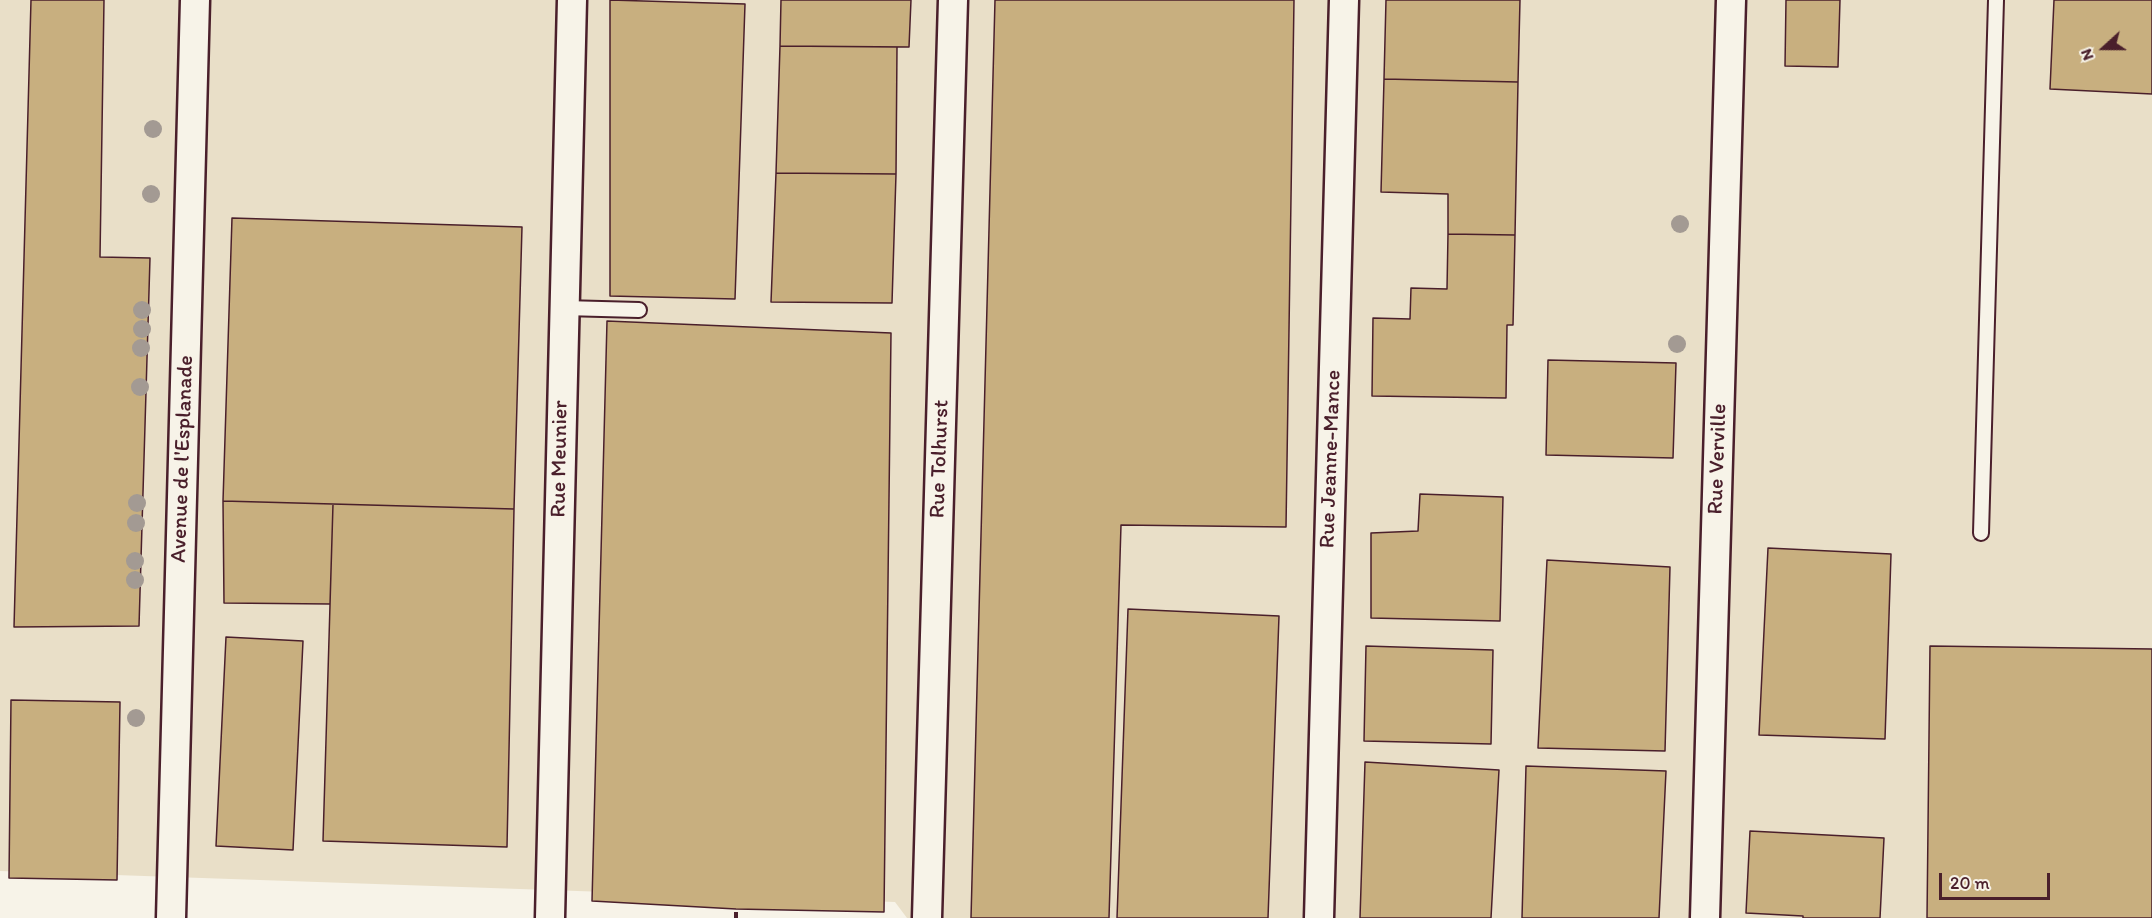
<!DOCTYPE html>
<style>
body{margin:0}
#map{position:relative;width:2152px;height:918px;overflow:hidden;background:#f7f3e8;font-family:Itim,sans-serif}
canvas{display:block}
.north{position:absolute;left:2074px;top:18px;width:60px;height:60px;-webkit-text-stroke:4px #f7f3e8;paint-order:stroke;rotate:249deg;font-size:16px;font-weight:700;line-height:24px;text-align:center;color:#4a1f2b}
.north::after{content:'';display:block;margin:auto;width:21px;height:27px;background:#4a1f2b;clip-path:polygon(50% 0,100% 100%,50% 72%,0 100%)}
.scale{position:absolute;left:1939px;top:873px;width:111px;height:27px;box-sizing:border-box;border:3px solid #4a1f2b;border-top:0;padding-left:8px;font-size:18px;line-height:21px;white-space:nowrap;color:#4a1f2b;-webkit-text-stroke:4px #f7f3e8;paint-order:stroke}
</style>
<div id="map">
<canvas width="2152" height="918"></canvas>
<div class="north">N</div>
<div class="scale">20 m</div>
</div>
<script>
const ctx = document.querySelector('canvas').getContext('2d');
ctx.lineJoin = 'round';
function fillPath(path, color) {
  ctx.fillStyle = color;
  ctx.fill(path, 'evenodd');
}
function trace(path, color, width, dash) {
  ctx.strokeStyle = color;
  ctx.lineWidth = width;
  ctx.lineCap = dash ? 'butt' : 'round';
  ctx.setLineDash(dash || []);
  ctx.stroke(path);
}
function drawText(font, color, halo, rows, align = 'center') {
  ctx.font = font + ' Itim,sans-serif';
  ctx.lineWidth = 4.5;
  ctx.setLineDash([]);
  ctx.textBaseline = 'middle';
  ctx.strokeStyle = halo;
  ctx.fillStyle = color;
  for (const [text, x, y, turn = 0] of rows) {
    ctx.save();
    ctx.translate(x, y);
    ctx.rotate((+turn || 0) * Math.PI / 180);
    ctx.textAlign = isNaN(turn) ? turn : align;
    if (halo) ctx.strokeText(text, 0, 0);
    ctx.fillText(text, 0, 0);
    ctx.restore();
  }
}
fillPath(new Path2D(`
 M 0,0 L 2152,0 L 2152,918 L 907,918 L 895,902 L 0,871 Z`), '#e9dfc8');
const building = new Path2D(`
 M 31,0 L 104,0 L 100,257 L 150,258 L 139,626 L 14,627 Z
 M 610,0 L 745,4 L 735,299 L 610,296 Z
 M 781,0 L 911,0 L 909,47 L 780,46 Z
 M 995,0 L 1294,0 L 1286,527 L 1121,525 L 1109,918 L 971,918 Z
 M 1386,0 L 1520,0 L 1518,82 L 1384,79 Z
 M 1786,0 L 1840,0 L 1838,67 L 1785,66 Z
 M 2054,0 L 2152,0 L 2152,94 L 2050,89 Z
 M 780,46 L 897,47 L 896,174 L 776,173 Z
 M 1384,79 L 1518,82 L 1515,235 L 1448,234 L 1448,194 L 1381,192 Z
 M 776,173 L 896,174 L 892,303 L 771,302 Z
 M 232,218 L 522,227 L 514,509 L 223,501 Z
 M 1448,234 L 1515,235 L 1513,325 L 1507,325 L 1506,398 L 1372,396 L 1373,318 L 1410,319 L 1411,288 L 1447,289 Z
 M 607,321 L 891,333 L 884,912 L 736,909 L 592,901 Z
 M 1548,360 L 1676,363 L 1673,458 L 1546,455 Z
 M 1420,494 L 1503,497 L 1500,621 L 1371,618 L 1371,533 L 1418,531 Z
 M 223,501 L 333,504 L 330,604 L 224,603 Z
 M 333,504 L 514,509 L 507,847 L 323,841 Z
 M 1768,548 L 1891,554 L 1885,739 L 1759,735 Z
 M 1547,560 L 1670,567 L 1665,751 L 1538,748 Z
 M 1128,609 L 1279,616 L 1268,918 L 1117,918 Z
 M 226,637 L 303,641 L 293,850 L 216,846 Z
 M 1366,646 L 1493,650 L 1491,744 L 1364,741 Z
 M 1930,646 L 2152,649 L 2152,918 L 1927,918 Z
 M 11,700 L 120,702 L 117,880 L 9,878 Z
 M 1365,762 L 1499,770 L 1491,918 L 1360,918 Z
 M 1526,766 L 1666,771 L 1659,918 L 1522,918 Z
 M 1750,831 L 1884,838 L 1880,918 L 1803,918 L 1803,916 L 1746,913 Z`);
fillPath(building, '#c8af7f');
trace(building, '#4a1f2b', 1.5);
const lane = new Path2D(`
 M 564,308 L 639,310
 M 1981,533 L 1996,0`);
const street = new Path2D(`
 M 171,918 L 195,0
 M 550,918 L 572,0
 M 927,918 L 953,0
 M 1319,918 L 1344,0
 M 1705,918 L 1731,0`);
trace(lane, '#4a1f2b', 18);
trace(street, '#4a1f2b', 33);
trace(new Path2D(`
 M 736,918 L 736,909`), '#4a1f2b', 4, [6, 4.5]);
trace(lane, '#f7f3e8', 14);
trace(street, '#f7f3e8', 28);
ctx.fillStyle = '#a39a93';
for (const [x, y] of [
 [153,129],
 [151,194],
 [1680,224],
 [142,310],
 [142,329],
 [1677,344],
 [141,348],
 [140,387],
 [137,503],
 [136,523],
 [135,561],
 [135,580],
 [136,718]
]) {
  ctx.beginPath();
  ctx.arc(x, y, 9, 0, 2 * Math.PI);
  ctx.fill();
}
drawText('22px', '#4a1f2b', '#f7f3e8', [
 ["Avenue de l'Esplanade",183,459,-88],
 ["Rue Meunier",560,459,-89],
 ["Rue Tolhurst",940,459,-88],
 ["Rue Jeanne-Mance",1331,459,-88],
 ["Rue Verville",1718,459,-88]
]);
</script>
